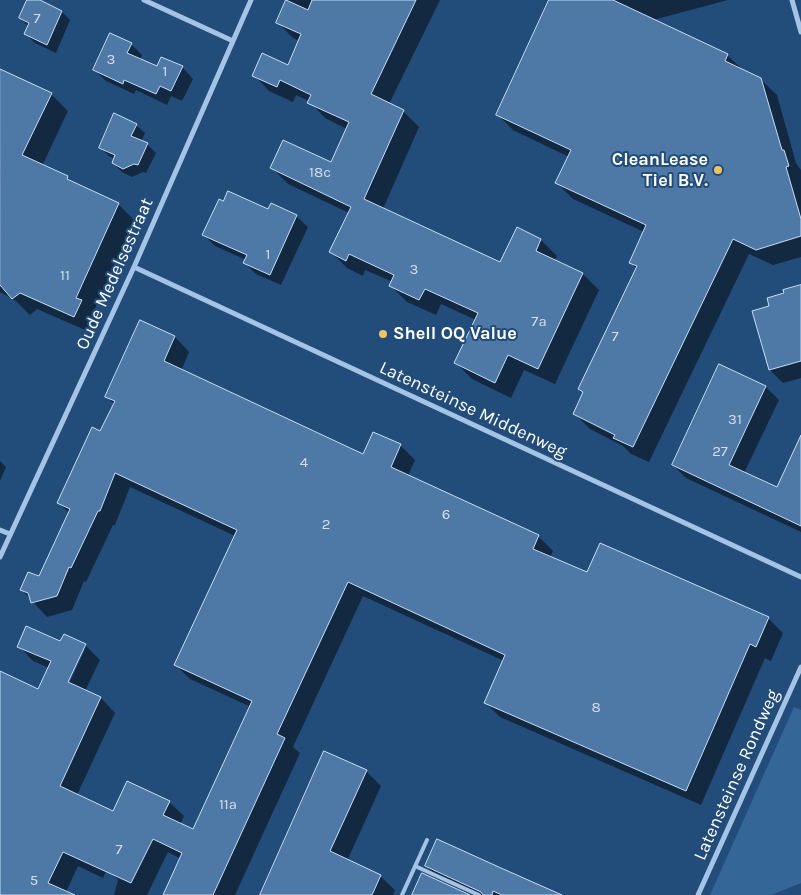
<!DOCTYPE html>
<style>
body{margin:0}
canvas{display:block;background:#224c7a}
</style>
<canvas width="801" height="895"></canvas>
<script>
const ctx = document.querySelector('canvas').getContext('2d');
ctx.lineJoin = 'round';
function fillPath(path, color) {
  ctx.fillStyle = color;
  ctx.fill(path, 'evenodd');
}
function trace(path, color, width, dash) {
  ctx.strokeStyle = color;
  ctx.lineWidth = width;
  ctx.lineCap = dash ? 'butt' : 'round';
  ctx.setLineDash(dash || []);
  ctx.stroke(path);
}
function drawText(font, color, halo, rows, align = 'center') {
  ctx.font = font + ' Karla,sans-serif';
  ctx.lineWidth = 4;
  ctx.setLineDash([]);
  ctx.textBaseline = 'middle';
  ctx.strokeStyle = halo;
  ctx.fillStyle = color;
  for (const [text, x, y, turn = 0] of rows) {
    ctx.save();
    ctx.translate(x, y);
    ctx.rotate((+turn || 0) * Math.PI / 180);
    ctx.textAlign = isNaN(turn) ? turn : align;
    if (halo) ctx.strokeText(text, 0, 0);
    ctx.fillText(text, 0, 0);
    ctx.restore();
  }
}
fillPath(new Path2D(`
 M 794,707 L 801,710 L 801,883 L 771,895 L 710,895 Z`), '#356698');
fillPath(new Path2D(`
 M 28,0 L 37,0 L 62,12 L 70,20 L 56,53 L 35,43 L 26,34 L 29,27 L 20,18 Z
 M 287,0 L 440,0 L 389,104 L 403,111 L 419,127 L 383,209 L 500,263 L 541,240 L 557,256 L 554,261 L 583,274 L 599,290 L 555,384 L 524,370 L 511,398 L 472,379 L 456,363 L 476,320 L 441,304 L 436,315 L 407,302 L 391,286 L 393,282 L 365,270 L 363,276 L 347,268 L 331,252 L 349,213 L 288,184 L 272,168 L 331,163 L 347,129 L 325,118 L 309,101 L 296,95 L 293,102 L 269,91 L 254,75 L 289,66 L 299,41 L 293,38 L 277,22 Z
 M 551,0 L 728,0 L 653,20 L 727,55 L 743,70 L 760,79 L 777,95 L 796,163 L 801,170 L 801,257 L 773,265 L 749,254 L 649,462 L 631,454 L 623,446 L 590,429 L 574,413 L 584,394 L 579,389 L 637,269 L 630,262 L 644,232 L 573,199 L 557,183 L 569,157 L 513,130 L 497,114 Z
 M 131,44 L 142,55 L 140,60 L 158,67 L 182,67 L 193,79 L 182,101 L 171,96 L 167,105 L 136,90 L 134,94 L 106,81 L 95,70 Z
 M 0,71 L 51,94 L 68,111 L 42,166 L 67,177 L 74,184 L 118,204 L 135,221 L 93,313 L 98,318 L 92,333 L 37,309 L 30,315 L 16,301 L 0,292 Z
 M 136,125 L 145,133 L 141,142 L 147,144 L 156,153 L 146,173 L 143,172 L 132,177 L 122,172 L 113,163 L 115,159 L 109,156 L 100,147 Z
 M 269,210 L 296,216 L 308,227 L 281,285 L 256,274 L 245,263 L 246,260 L 215,246 L 204,235 Z
 M 801,286 L 801,378 L 783,383 L 770,370 L 754,312 L 771,307 L 785,294 Z
 M 141,321 L 175,337 L 189,352 L 181,371 L 364,455 L 400,445 L 415,460 L 408,476 L 538,536 L 553,551 L 550,558 L 587,574 L 600,545 L 768,618 L 783,633 L 771,661 L 765,658 L 701,805 L 500,717 L 486,703 L 504,661 L 363,596 L 293,747 L 300,753 L 235,895 L 164,895 L 181,859 L 168,852 L 147,895 L 114,895 L 118,880 L 113,874 L 126,829 L 103,878 L 78,866 L 66,892 L 72,895 L 0,895 L 0,673 L 38,691 L 49,668 L 33,661 L 19,646 L 61,642 L 85,645 L 100,660 L 85,691 L 101,698 L 115,713 L 77,795 L 113,812 L 169,802 L 184,816 L 180,825 L 194,831 L 251,707 L 190,679 L 176,665 L 235,536 L 130,487 L 115,525 L 113,525 L 86,582 L 84,581 L 72,610 L 47,617 L 22,590 L 40,578 L 69,513 L 59,503 L 101,433 L 115,405 L 107,397 ZM 82,649 L 85,649 L 67,688 L 64,687 Z
 M 766,387 L 779,400 L 744,473 L 778,489 L 801,439 L 801,532 L 686,478 L 673,465 Z
 M 0,461 L 6,467 L 0,481 Z
 M 366,771 L 381,786 L 347,861 L 380,876 L 395,890 L 393,895 L 261,895 Z
 M 426,866 L 559,895 L 479,895 L 435,875 Z`), '#0007');
const building = new Path2D(`
 M 27,0 L 40,0 L 62,11 L 47,45 L 24,34 L 29,23 L 19,18 Z
 M 286,0 L 308,10 L 312,0 L 416,0 L 371,94 L 404,110 L 364,199 L 500,262 L 517,227 L 541,239 L 536,251 L 583,273 L 538,369 L 508,355 L 495,383 L 454,363 L 478,313 L 425,289 L 419,300 L 389,286 L 394,275 L 349,254 L 346,261 L 329,252 L 351,207 L 270,168 L 283,140 L 331,162 L 349,122 L 307,103 L 311,95 L 280,80 L 277,87 L 252,76 L 262,53 L 288,65 L 301,34 L 276,23 Z
 M 549,0 L 613,0 L 728,54 L 725,61 L 761,78 L 782,150 L 784,150 L 789,166 L 786,167 L 801,219 L 801,236 L 756,250 L 733,239 L 633,447 L 613,438 L 615,435 L 573,414 L 583,392 L 578,389 L 637,266 L 629,263 L 646,225 L 555,183 L 571,150 L 496,115 Z
 M 110,33 L 132,43 L 127,53 L 157,66 L 161,57 L 183,66 L 171,91 L 160,86 L 156,94 L 124,80 L 123,84 L 93,70 Z
 M 0,69 L 52,93 L 22,155 L 68,176 L 67,179 L 119,203 L 76,298 L 82,300 L 74,317 L 20,293 L 12,299 L 0,285 Z
 M 114,113 L 137,124 L 131,136 L 148,143 L 138,165 L 134,164 L 123,169 L 112,163 L 115,155 L 99,148 Z
 M 228,191 L 268,209 L 271,203 L 297,215 L 270,275 L 243,263 L 247,255 L 202,235 L 219,199 L 223,201 Z
 M 801,285 L 801,361 L 769,370 L 752,311 L 769,306 L 767,298 L 784,293 L 783,290 Z
 M 140,320 L 175,336 L 164,361 L 363,454 L 373,432 L 401,444 L 391,467 L 539,535 L 533,549 L 587,572 L 600,543 L 769,617 L 756,647 L 750,644 L 686,791 L 484,703 L 505,655 L 348,582 L 277,734 L 285,738 L 213,895 L 163,895 L 182,853 L 153,839 L 131,883 L 63,852 L 48,883 L 75,895 L 0,895 L 0,671 L 38,689 L 51,661 L 17,647 L 26,626 L 60,641 L 64,634 L 86,644 L 68,682 L 101,697 L 60,786 L 113,811 L 127,781 L 170,801 L 163,815 L 193,829 L 252,701 L 174,665 L 237,530 L 115,473 L 100,511 L 98,511 L 71,568 L 69,567 L 57,596 L 31,603 L 28,593 L 20,590 L 28,572 L 39,576 L 70,509 L 57,503 L 92,427 L 100,431 L 115,401 L 105,397 Z
 M 719,364 L 766,386 L 729,465 L 777,487 L 801,435 L 801,526 L 672,465 Z
 M 324,751 L 367,770 L 330,851 L 381,875 L 372,895 L 260,895 Z
 M 437,839 L 501,868 L 562,895 L 502,895 L 493,891 L 492,895 L 483,895 L 481,892 L 425,866 Z
 M 422,873 L 470,895 L 412,895 Z`);
fillPath(building, '#4e79a6');
trace(building, '#c7ddf4', 1);
trace(new Path2D(`
 M 415,866 L 479,895
 M 402,895 L 427,840`), '#a4c4e5', 4);
trace(new Path2D(`
 M 144,0 L 233,41
 M 792,0 L 801,32
 M 134,267 L 801,577
 M 0,530 L 10,534
 M 0,557 L 134,267 L 251,0
 M 698,895 L 801,667`), '#a4c4e5', 5);
for (const [x, y, r, color] of [
 [718,170,5,"#f1c366"],
 [383,334,5,"#f1c366"]
]) {
  const dot = new Path2D();
  dot.arc(x, y, r, 0, 2 * Math.PI);
  ctx.fillStyle = color;
  ctx.fill(dot);
  trace(dot, '#224c7a', 2);
}
drawText('15px', '#d3dee9', null, [
 ["7",37,19],
 ["3",111,60],
 ["1",165,72],
 ["18c",320,173],
 ["1",268,255],
 ["3",414,270],
 ["11",65,276],
 ["7a",539,322],
 ["7",615,337],
 ["31",735,420],
 ["27",720,452],
 ["4",304,463],
 ["6",446,515],
 ["2",326,525],
 ["8",596,708],
 ["11a",228,805],
 ["7",119,850],
 ["5",34,881]
]);
drawText('bold 18px', '#fff', '#224c7a', [
 ["CleanLease",708,160],
 ["Tiel B.V.",708,181],
 ["Shell OQ Value",393,334,"left"]
], 'right');
drawText('18px', '#fff', '#224c7a', [
 ["Oude Medelsestraat",115,274,-66],
 ["Latensteinse Middenweg",473,410,25],
 ["Latensteinse Rondweg",737,775,-66]
]);
</script>
